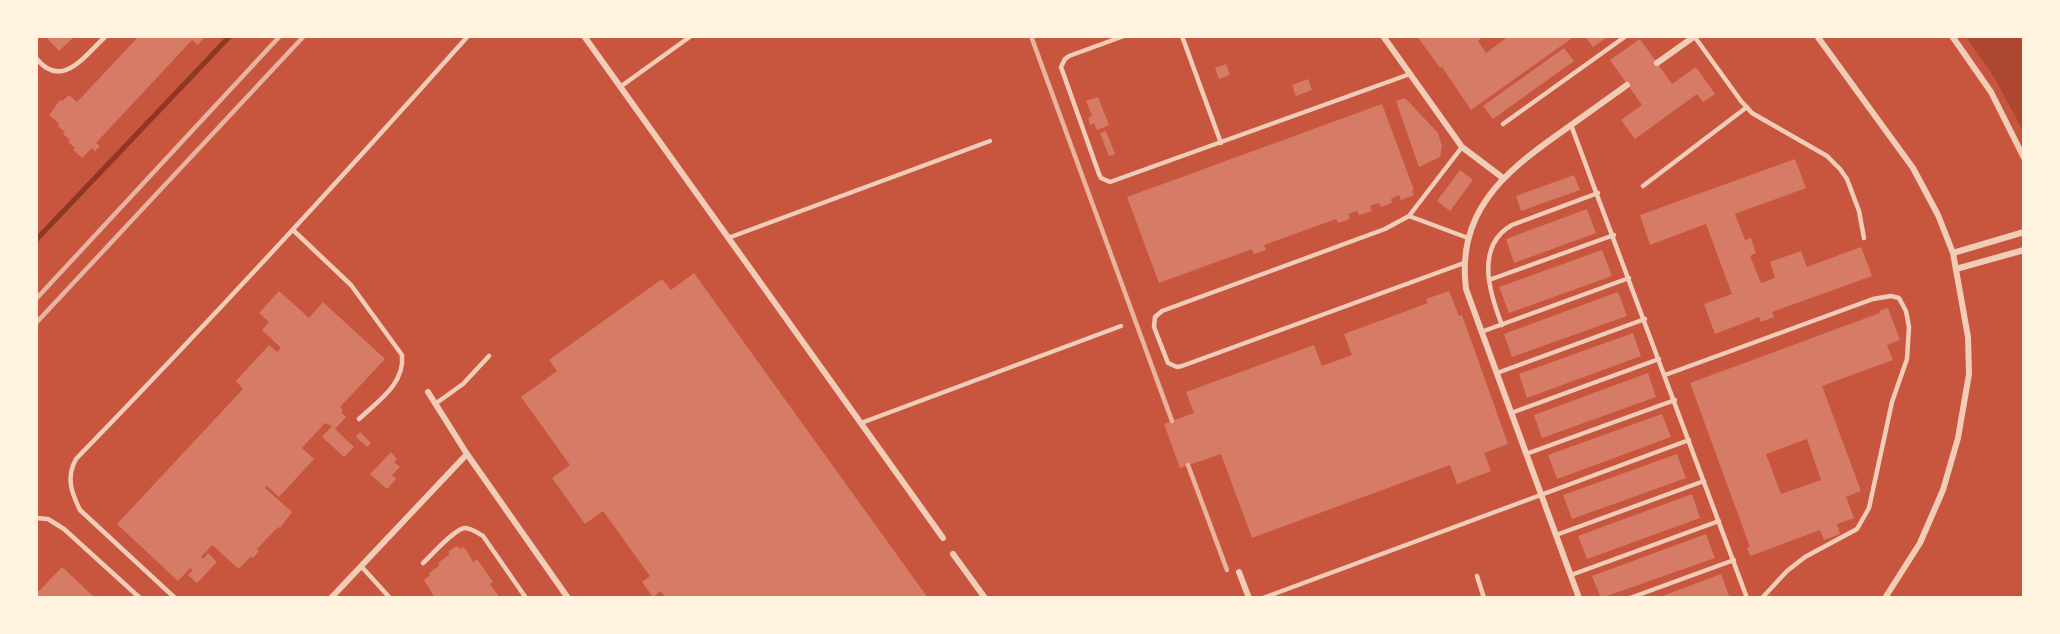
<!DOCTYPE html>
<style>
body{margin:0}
#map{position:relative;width:2060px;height:634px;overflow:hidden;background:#c8553d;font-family:Manrope,sans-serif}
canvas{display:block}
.frame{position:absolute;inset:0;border:38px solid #fff3e0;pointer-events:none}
</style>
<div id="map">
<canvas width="2060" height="634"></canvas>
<div class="frame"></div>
</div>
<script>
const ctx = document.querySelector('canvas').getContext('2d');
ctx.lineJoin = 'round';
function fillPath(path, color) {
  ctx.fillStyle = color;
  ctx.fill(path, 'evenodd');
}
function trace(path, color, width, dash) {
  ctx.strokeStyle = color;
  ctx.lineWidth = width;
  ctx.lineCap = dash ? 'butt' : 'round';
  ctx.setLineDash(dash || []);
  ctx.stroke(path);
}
fillPath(new Path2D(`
 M 1965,36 L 2024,36 L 2024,133 L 1994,77 Z`), '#ae4732');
trace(new Path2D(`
 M 36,240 L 230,36`), '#8f3625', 5);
fillPath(new Path2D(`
 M 45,36 L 75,36 L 59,51 Z
 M 139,36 L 206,36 L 198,45 L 192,40 L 96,143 L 100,146 L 95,151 L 92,148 L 82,158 L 73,150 L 75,148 L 68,142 L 70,140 L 63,134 L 65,132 L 58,126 L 59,124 L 49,115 L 60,100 L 62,101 L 69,95 L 77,102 Z
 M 1417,36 L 1484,36 L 1478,41 L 1486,53 L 1509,36 L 1575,36 L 1471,110 L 1442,67 L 1440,68 Z
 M 1585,36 L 1609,36 L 1593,47 Z
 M 1640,39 L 1672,84 L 1696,67 L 1715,94 L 1703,102 L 1697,94 L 1635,139 L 1621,120 L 1642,105 L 1610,60 Z
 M 1564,48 L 1574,61 L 1493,119 L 1483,106 Z
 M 1226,64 L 1230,75 L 1219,79 L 1215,68 Z
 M 1308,79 L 1312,90 L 1296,96 L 1292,85 Z
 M 1098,97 L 1109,125 L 1097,130 L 1094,123 L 1090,125 L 1088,118 L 1092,116 L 1086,101 Z
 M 1405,98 L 1438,133 L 1442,146 L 1440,157 L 1419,167 L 1396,101 Z
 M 1382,104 L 1414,190 L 1412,191 L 1414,195 L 1401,200 L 1399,195 L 1391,199 L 1392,203 L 1381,207 L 1379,203 L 1370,206 L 1372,211 L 1359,215 L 1357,211 L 1348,214 L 1350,219 L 1338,223 L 1336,219 L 1264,245 L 1266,250 L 1254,254 L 1252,249 L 1159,283 L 1127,197 Z
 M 1106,131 L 1115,154 L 1109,156 L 1100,133 Z
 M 1795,159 L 1806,188 L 1735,214 L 1745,240 L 1751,238 L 1756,253 L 1750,256 L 1761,283 L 1775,278 L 1770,262 L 1801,251 L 1807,267 L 1861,247 L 1872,276 L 1772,312 L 1774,317 L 1761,322 L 1759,317 L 1715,334 L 1704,304 L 1732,294 L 1706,224 L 1650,245 L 1640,215 Z
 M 1460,170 L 1473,180 L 1450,211 L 1437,201 Z
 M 1574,175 L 1580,190 L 1521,211 L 1516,196 Z
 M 1587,209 L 1596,233 L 1514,263 L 1506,239 Z
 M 1602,250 L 1612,276 L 1509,313 L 1499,287 Z
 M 694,273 L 928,598 L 666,598 L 661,591 L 653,597 L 642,582 L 650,576 L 603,511 L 585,524 L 552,478 L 570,465 L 521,397 L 557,371 L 549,360 L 662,279 L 671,290 Z
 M 279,291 L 309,318 L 323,302 L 385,359 L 340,407 L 343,410 L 341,412 L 346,417 L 335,429 L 354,447 L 344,457 L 322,437 L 332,426 L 325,423 L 302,448 L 314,459 L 279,497 L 267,486 L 265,488 L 292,512 L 280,528 L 278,527 L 257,549 L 259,551 L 253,558 L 251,556 L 239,569 L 212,545 L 201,557 L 203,559 L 208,553 L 217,562 L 197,583 L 188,575 L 193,570 L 190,568 L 178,581 L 117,524 L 243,389 L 236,381 L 269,345 L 277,352 L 281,348 L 262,330 L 269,322 L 259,313 Z
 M 1449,291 L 1459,316 L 1462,315 L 1508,444 L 1484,453 L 1491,471 L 1457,484 L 1450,465 L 1252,538 L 1221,454 L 1180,468 L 1164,424 L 1194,413 L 1186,392 L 1314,345 L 1322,366 L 1352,355 L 1344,334 L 1428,303 L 1426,299 Z
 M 1618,292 L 1627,316 L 1512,357 L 1504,334 Z
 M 1888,308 L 1900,340 L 1887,345 L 1893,360 L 1822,386 L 1861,491 L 1846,497 L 1854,518 L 1837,524 L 1840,534 L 1824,540 L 1820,530 L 1750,556 L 1747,548 L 1750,547 L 1690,383 L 1880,313 L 1879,311 ZM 1807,439 L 1821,480 L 1781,494 L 1766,454 Z
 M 1633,333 L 1641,356 L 1527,398 L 1519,374 Z
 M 1648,373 L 1656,397 L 1542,438 L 1534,415 Z
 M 1662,414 L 1671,437 L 1557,479 L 1548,455 Z
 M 360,432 L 371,443 L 367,447 L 356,437 Z
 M 391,452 L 397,459 L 394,462 L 400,467 L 392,475 L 396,479 L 387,489 L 370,474 Z
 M 1677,454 L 1686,478 L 1572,519 L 1563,495 Z
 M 1692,494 L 1700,518 L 1587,559 L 1578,536 Z
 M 1706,534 L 1715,558 L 1601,598 L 1592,576 Z
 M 456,546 L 461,549 L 463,547 L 467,551 L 473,562 L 477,559 L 493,582 L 490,584 L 500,598 L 435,598 L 424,580 L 430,575 L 429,573 L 440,565 L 438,563 L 450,554 L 448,552 Z
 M 62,567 L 95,598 L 36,598 L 36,589 L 39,591 Z
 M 1721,574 L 1730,598 L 1657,598 Z`), '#d67c66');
trace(new Path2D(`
 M 1124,36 L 1069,56 L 1065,59 L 1061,67 L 1099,174 L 1101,178 L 1110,182 L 1410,74
 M 1182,36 L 1221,143
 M 1694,36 L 1741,101 L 1752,113 L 1827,156 L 1840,169 L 1847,179 L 1859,211 L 1864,238
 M 36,58 C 62,91 85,55 106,36
 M 620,87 L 691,36
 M 1503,124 L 1626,36
 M 1571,125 L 1747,598
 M 1462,147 L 1409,216 L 1385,229 L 1162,311 L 1155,317 L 1154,327 L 1168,363 L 1177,367 L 1182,366 L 1464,263
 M 1643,186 L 1747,107
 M 1409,216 L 1468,238
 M 293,230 L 351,285 L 402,355 C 405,384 378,401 359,419
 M 728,238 L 990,141
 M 1489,280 L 1614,235
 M 1502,325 C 1489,292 1475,246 1512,225 L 1598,193
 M 1481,332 L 1629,278
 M 1497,373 L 1645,319
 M 1665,375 L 1873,299 L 1891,296 L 1899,298 L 1906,311 L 1909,327 L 1907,359 L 1892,402 L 1869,508 L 1857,529 L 1805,557 L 1787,571 L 1762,598
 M 435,404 L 463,384 L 489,356
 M 1511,413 L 1659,359
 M 861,423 L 1121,326
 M 1526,454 L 1675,400
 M 36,518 L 48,519 L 64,529 L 140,598
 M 1556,535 L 1704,481
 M 423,563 C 432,555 454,529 465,528 C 471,528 478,533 483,536 L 526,598
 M 361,566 L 390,598
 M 1571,575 L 1719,521
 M 1477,576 L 1484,598
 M 175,598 L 80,510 C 71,492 66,477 76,459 C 210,321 340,180 468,36
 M 1263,598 L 1689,440
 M 1630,598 L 1734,560`), '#f1ccb7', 4.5);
trace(new Path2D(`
 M 584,36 L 943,538
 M 1383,36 L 1462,147 L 1503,178
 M 1817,36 L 1913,168 L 1938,215 L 1953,253 L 1968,337 L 1969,374 L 1958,438 L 1943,490 L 1920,543 L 1885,598
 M 1952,36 L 1991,92 L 2024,158
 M 1657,63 L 1695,36
 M 1953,253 L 2024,232
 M 1956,269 L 2024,250
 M 428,392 L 467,454 L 568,598
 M 953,554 L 985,598
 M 1239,572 L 1249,598
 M 331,598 L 467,454
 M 1579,598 L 1466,289 C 1456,213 1503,173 1560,133 C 1582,117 1605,101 1627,85`), '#f1ccb7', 6);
trace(new Path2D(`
 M 1031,36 L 1172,421
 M 36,299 L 280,36
 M 36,323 L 304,36
 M 1188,465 L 1227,570`), '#e9b49f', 4.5);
</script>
